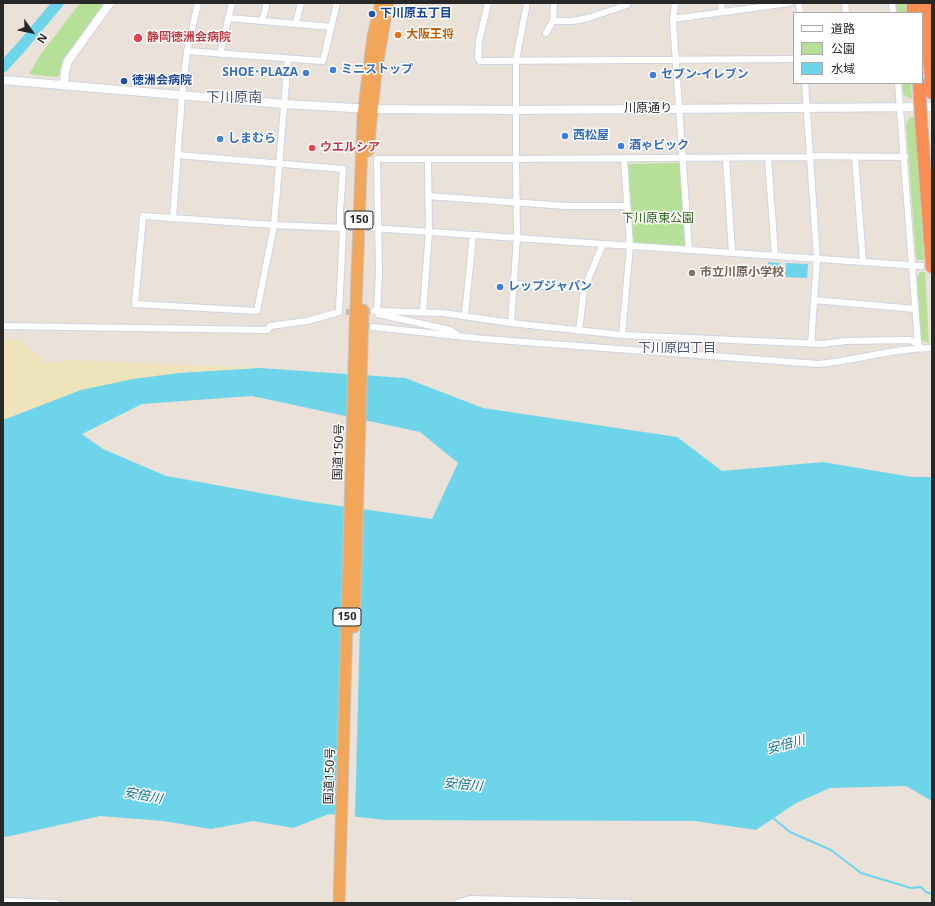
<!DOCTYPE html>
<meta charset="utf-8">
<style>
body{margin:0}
#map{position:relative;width:935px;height:906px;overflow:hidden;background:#eae1d9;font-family:"Noto Sans","Noto Sans JP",sans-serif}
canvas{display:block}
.frame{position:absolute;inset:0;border:4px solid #282828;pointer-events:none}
.legend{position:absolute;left:793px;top:12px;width:130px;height:72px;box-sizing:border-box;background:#fff;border:1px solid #a9a9a9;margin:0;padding:5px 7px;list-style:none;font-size:12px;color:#282828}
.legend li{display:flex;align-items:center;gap:8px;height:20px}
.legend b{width:20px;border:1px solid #a9a9a9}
.north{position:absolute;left:12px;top:12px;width:40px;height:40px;-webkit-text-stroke:3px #fff;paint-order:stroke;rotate:123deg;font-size:11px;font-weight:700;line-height:16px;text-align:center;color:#282828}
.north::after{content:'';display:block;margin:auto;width:14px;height:18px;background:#282828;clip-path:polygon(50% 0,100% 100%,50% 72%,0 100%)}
</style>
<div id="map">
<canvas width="935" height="906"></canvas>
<div class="frame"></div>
<ul class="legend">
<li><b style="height:5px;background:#fff"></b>道路</li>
<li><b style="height:11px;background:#b6e097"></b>公園</li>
<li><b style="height:11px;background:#6ed4ea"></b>水域</li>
</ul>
<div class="north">N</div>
</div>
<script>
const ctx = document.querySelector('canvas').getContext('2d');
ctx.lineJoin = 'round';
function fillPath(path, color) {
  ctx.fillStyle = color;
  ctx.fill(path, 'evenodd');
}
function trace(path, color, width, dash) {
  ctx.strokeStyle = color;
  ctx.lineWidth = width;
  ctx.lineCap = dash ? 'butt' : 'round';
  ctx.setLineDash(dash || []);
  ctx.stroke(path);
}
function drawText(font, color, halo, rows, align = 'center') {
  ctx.font = font + ' "Noto Sans","Noto Sans JP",sans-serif';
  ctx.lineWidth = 3;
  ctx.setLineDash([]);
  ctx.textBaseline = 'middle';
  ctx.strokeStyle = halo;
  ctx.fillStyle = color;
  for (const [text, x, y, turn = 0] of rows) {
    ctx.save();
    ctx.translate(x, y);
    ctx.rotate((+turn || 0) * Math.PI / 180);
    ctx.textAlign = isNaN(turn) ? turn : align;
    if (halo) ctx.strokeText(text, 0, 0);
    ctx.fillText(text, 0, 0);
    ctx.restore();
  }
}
fillPath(new Path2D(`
 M 80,3 L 106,3 L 63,59 L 59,75 L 57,77 L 29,74 L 41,54 Z
 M 896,3 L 905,3 L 906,13 L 897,13 Z
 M 902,83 L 911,83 L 912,99 L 905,96 L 903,93 Z
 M 915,117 L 924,260 L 918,260 L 916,257 L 906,124 L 909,118 Z
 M 680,163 L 686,247 L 635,244 L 632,242 L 628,164 Z
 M 920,272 L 925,272 L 929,343 L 923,341 L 920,338 L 917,277 Z`), '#b6e097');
fillPath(new Path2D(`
 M 3,339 L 21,340 L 45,363 L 74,360 L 260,368 L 179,373 L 31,409 L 3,420 Z`), '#efe3bc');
fillPath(new Path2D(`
 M 768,262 L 780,263 L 780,271 L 767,270 Z
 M 786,263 L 808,264 L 807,278 L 785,277 Z
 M 260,368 L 405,378 L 483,408 L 677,437 L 722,471 L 823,462 L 912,477 L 932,477 L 932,801 L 906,786 L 830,788 L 796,803 L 756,830 L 695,821 L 387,820 L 329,814 L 293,828 L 253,821 L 211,829 L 163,821 L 100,816 L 10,836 L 3,837 L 3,420 L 81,390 L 133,379 L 179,373 ZM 252,396 L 420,432 L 458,463 L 432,519 L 305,501 L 166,476 L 103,449 L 82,434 L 142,404 Z`), '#6ed4ea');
fillPath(new Path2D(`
 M 345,505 L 363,507 L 355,818 L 336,816 Z`), '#eae1d9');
trace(new Path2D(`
 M 771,818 L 773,818 L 790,832 L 831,850 L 861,873 L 911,888 L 921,887 L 926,892 L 932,894`), '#6ed4ea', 2);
trace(new Path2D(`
 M 3,67 L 23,45 L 58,3`), '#6ed4ea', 11);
trace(new Path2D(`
 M 348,228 L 373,228
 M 346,312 L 374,311`), '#c3bcb6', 6, [6, 3]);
const minor = new Path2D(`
 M 488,3 L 479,41 L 478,58 L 480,61 L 794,59
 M 675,3 L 673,21 L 689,250
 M 721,3 L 722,12
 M 799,3 L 800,13
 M 845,3 L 846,13
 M 892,3 L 893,13
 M 228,18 L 332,27
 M 673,19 L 789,3
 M 262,21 L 267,3
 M 553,21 L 573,21 L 588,18 L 627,5
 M 296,23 L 301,3
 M 546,33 L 553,21 L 554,3
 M 187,51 L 323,61 L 337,3
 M 220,54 L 232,3
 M 805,83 L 817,259 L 811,344
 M 898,83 L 918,344 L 919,346
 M 178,155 L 343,169 L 340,211 L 340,228
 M 810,156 L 905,157
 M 855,157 L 863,262
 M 726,158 L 732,253
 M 768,158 L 775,256
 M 428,196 L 566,206 L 627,206
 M 173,218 L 182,95 L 187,51 L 198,3
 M 373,228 L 921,266
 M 513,284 L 584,289
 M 814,300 L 915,309
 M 374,311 L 443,313 L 511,323 L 622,335 L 823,344 L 845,341 L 910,340 L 918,344
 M 423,311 L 429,232 L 428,159
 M 465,315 L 473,235
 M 511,323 L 517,238 L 516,159 L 810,157
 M 3,326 L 268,330 L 270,326 L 307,321 L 339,312 L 343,228 L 274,225 L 143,216 L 135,304 L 257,311 L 274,225 L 288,59
 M 373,327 L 485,339 L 818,364 C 856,361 893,348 931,348
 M 579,331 L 584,289 L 603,244
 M 458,335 L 450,330 L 378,314 L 377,311 L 379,273 L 377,159 L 516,159 L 516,60 L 527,3
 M 622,335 L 630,246 L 624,158
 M 3,901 L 56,903
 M 457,903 L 470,899 L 629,903`);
const tertiary = new Path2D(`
 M 3,80 L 284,104 L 372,109 L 516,110 L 932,107
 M 64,85 L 65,71 L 68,61 L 110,3`);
const trunk = new Path2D(`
 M 368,151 L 376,71 L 388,3
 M 354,627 L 363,310
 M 339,903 L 355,332 L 363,116 L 373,36 L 381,3`);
const motorway = new Path2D(`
 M 913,3 L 913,13
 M 925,3 L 932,93
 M 919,83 L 920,100
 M 921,119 L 932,267`);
trace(minor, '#cfd4e1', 8);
trace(tertiary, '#cfd4e1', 10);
trace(trunk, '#c3c3c3', 13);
trace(motorway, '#c3c3c3', 14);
trace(minor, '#fff', 6);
trace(tertiary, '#fff', 8);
trace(trunk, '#f2a659', 11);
trace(motorway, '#f98e55', 12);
const motorwayBridge = new Path2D(`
 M 920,100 L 921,119`);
trace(motorwayBridge, '#c3c3c3', 14, []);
trace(motorwayBridge, '#f98e55', 12);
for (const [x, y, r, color] of [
 [372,14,4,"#1a4fb4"],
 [398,35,4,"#e8710a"],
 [138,38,5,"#e0444e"],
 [333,70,4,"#3f7fe0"],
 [306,73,4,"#3f7fe0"],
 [653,75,4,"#3f7fe0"],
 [124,81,4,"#1a4fb4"],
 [565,136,4,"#3f7fe0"],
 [220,139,4,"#3f7fe0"],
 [621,146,4,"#3f7fe0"],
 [312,148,4,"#e0444e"],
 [692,273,4,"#8d6e63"],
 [500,287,4,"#3f7fe0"]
]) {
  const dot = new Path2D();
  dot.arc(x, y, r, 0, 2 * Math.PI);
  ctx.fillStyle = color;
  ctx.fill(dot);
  trace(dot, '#fff', 1.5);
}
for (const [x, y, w] of [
 [359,220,28],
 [347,617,28]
]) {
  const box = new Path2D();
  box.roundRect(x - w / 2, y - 9, w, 18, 3);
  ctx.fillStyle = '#fff';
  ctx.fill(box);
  trace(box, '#282828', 1);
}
drawText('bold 11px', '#282828', null, [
 ["150",359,220],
 ["150",347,617]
]);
drawText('bold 12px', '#164399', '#fff', [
 ["下川原五丁目",380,14],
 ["徳洲会病院",132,81]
], 'left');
drawText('bold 12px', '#c56008', '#fff', [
 ["大阪王将",406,35]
], 'left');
drawText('bold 12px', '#be3a42', '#fff', [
 ["静岡徳洲会病院",147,38],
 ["ウエルシア",320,148]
], 'left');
drawText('bold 12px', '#366cbe', '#fff', [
 ["ミニストップ",341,70],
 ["SHOE･PLAZA",298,73,"right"],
 ["セブン-イレブン",661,75],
 ["西松屋",573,136],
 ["しまむら",228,139],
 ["酒ゃビック",629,146],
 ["レップジャパン",508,287]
], 'left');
drawText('12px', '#282828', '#fff', [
 ["川原通り",648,109],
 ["国道150号",339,452,-88],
 ["国道150号",330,776,-88]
]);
drawText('12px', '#30611b', '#fff', [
 ["下川原東公園",658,219]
]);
drawText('bold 12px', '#785e54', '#fff', [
 ["市立川原小学校",700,273]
], 'left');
drawText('13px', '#4a5677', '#fff', [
 ["下川原四丁目",677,348]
]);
drawText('italic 13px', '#117193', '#fff', [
 ["安倍川",786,745,-15],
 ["安倍川",463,785,6],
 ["安倍川",143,796,10]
]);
drawText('14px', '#4a5677', '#fff', [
 ["下川原南",234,98]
]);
</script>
